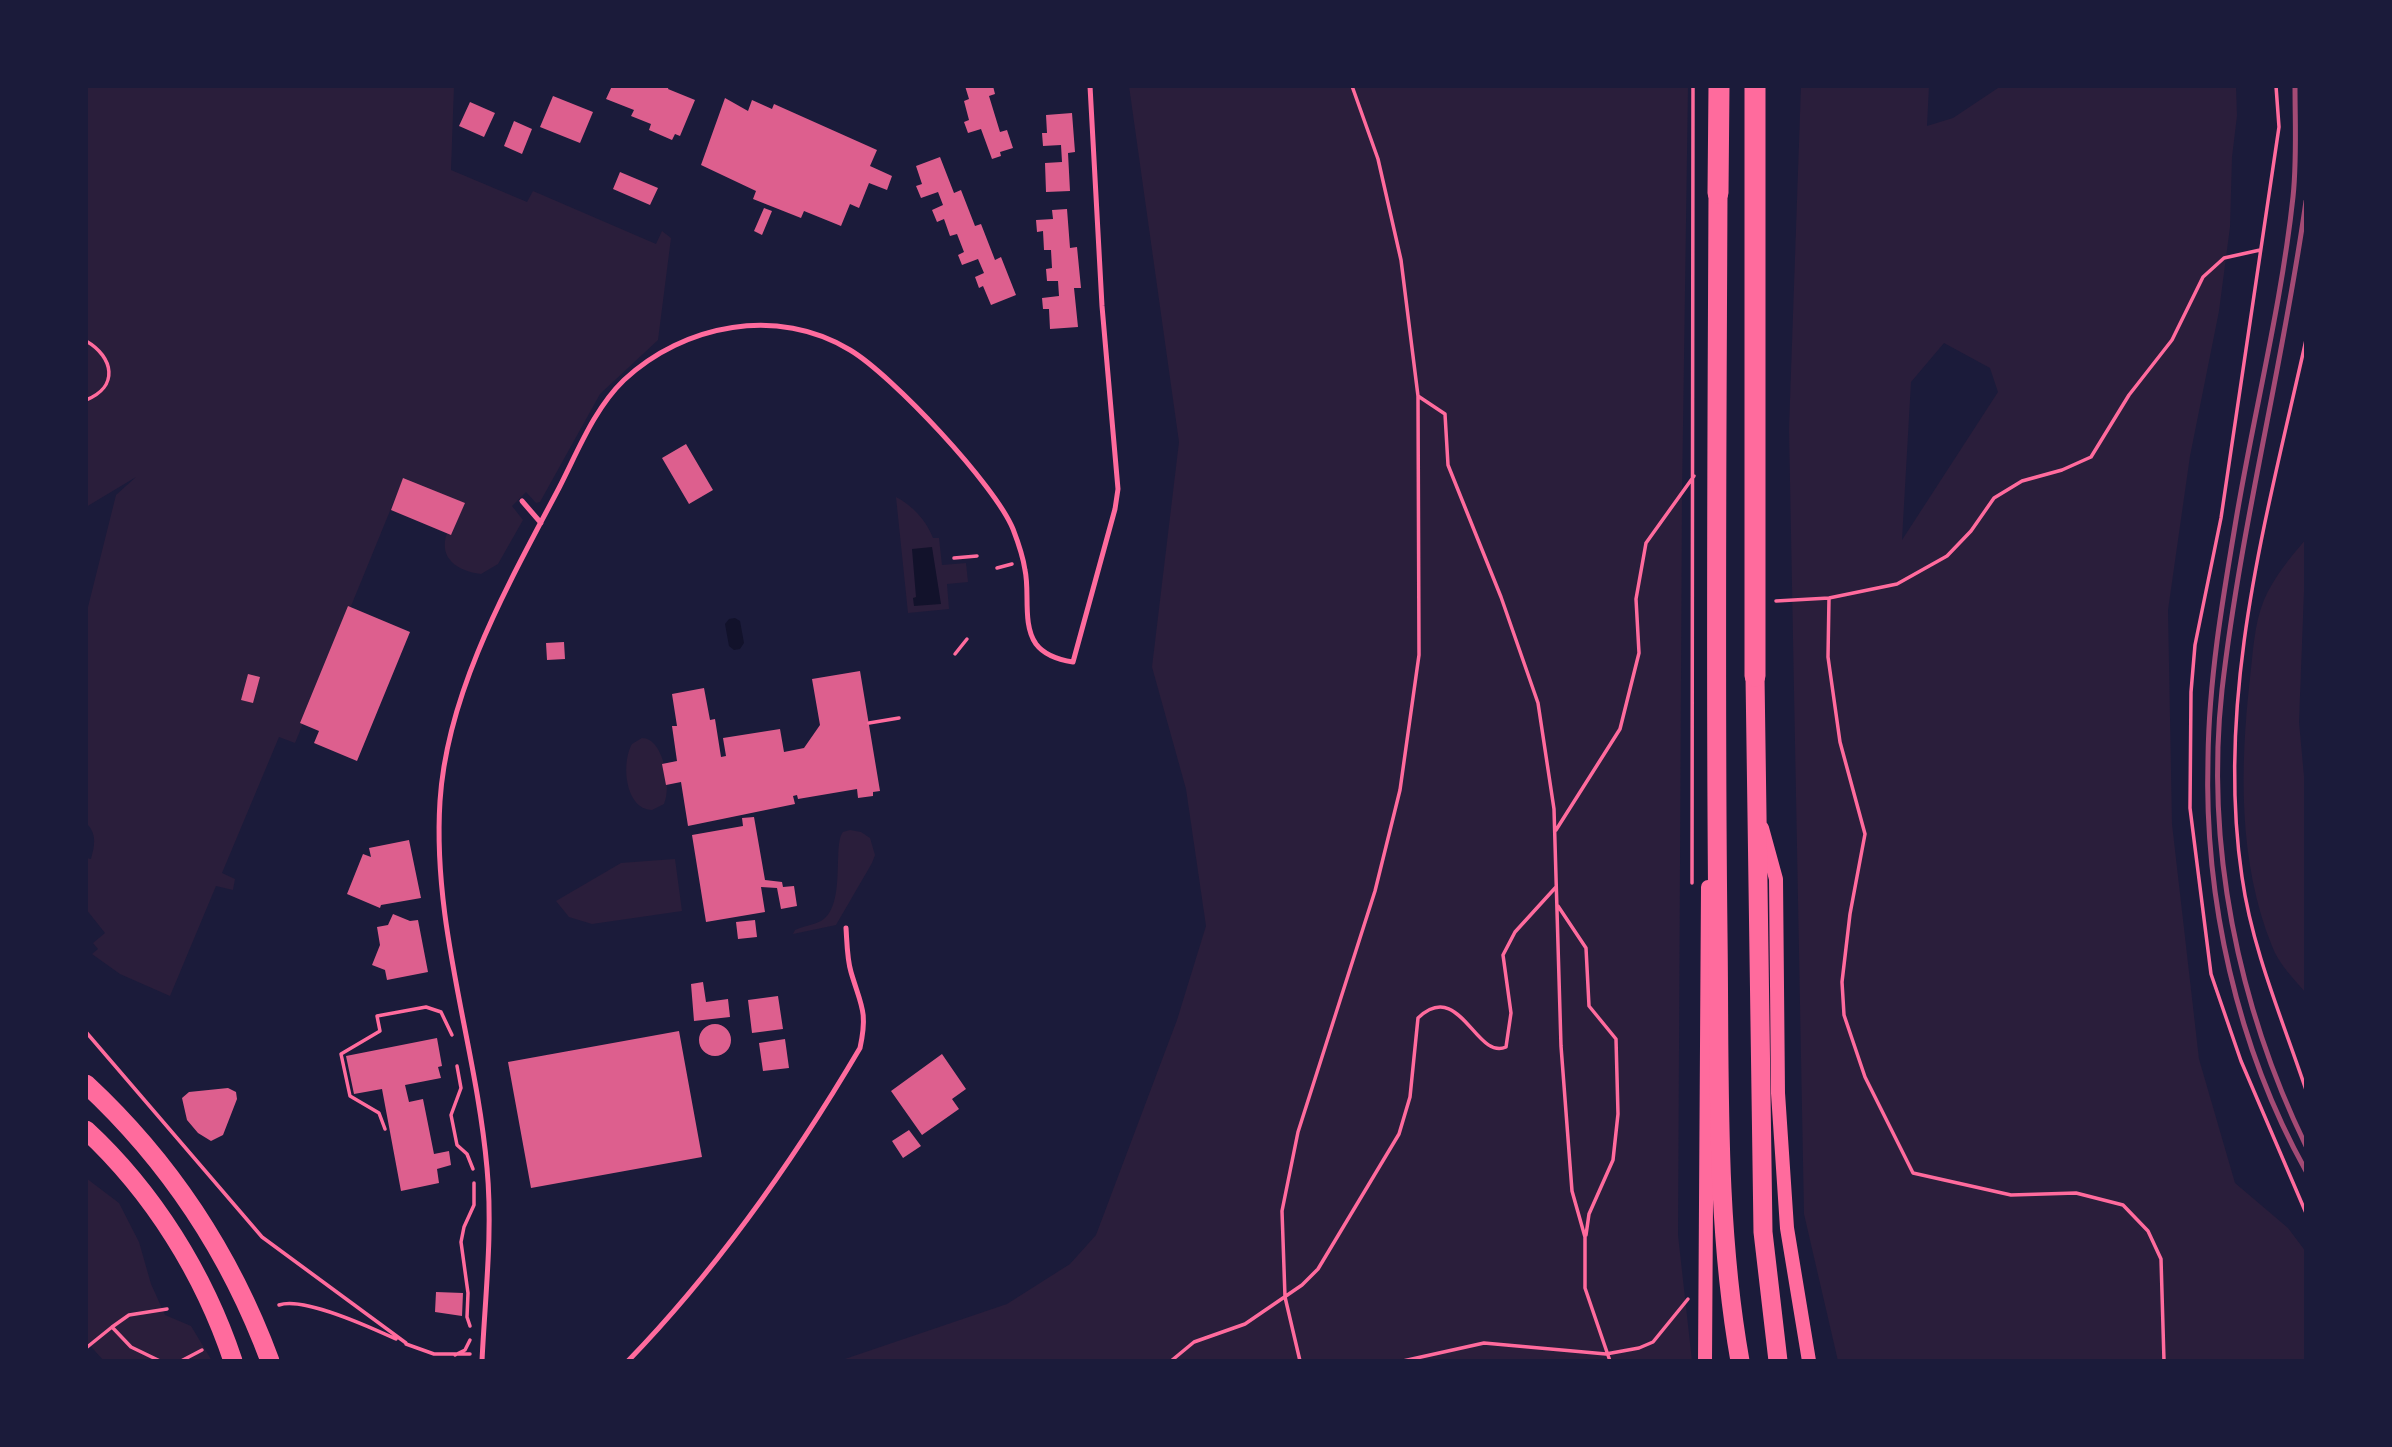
<!DOCTYPE html>
<style>
body{margin:0}
#map{position:relative;width:2392px;height:1447px;overflow:hidden;background:#1b1b3a;font-family:"Titillium Web",sans-serif}
canvas{display:block}
.frame{position:absolute;inset:0;border:88px solid #1b1b3a;pointer-events:none}
</style>
<div id="map">
<canvas width="2392" height="1447"></canvas>
<div class="frame"></div>
</div>
<script>
const ctx = document.querySelector('canvas').getContext('2d');
ctx.lineJoin = 'round';
function fillPath(path, color) {
  ctx.fillStyle = color;
  ctx.fill(path, 'evenodd');
}
function trace(path, color, width, dash) {
  ctx.strokeStyle = color;
  ctx.lineWidth = width;
  ctx.lineCap = dash ? 'butt' : 'round';
  ctx.setLineDash(dash || []);
  ctx.stroke(path);
}
fillPath(new Path2D(`
 M 86,86 L 454,86 L 451,170 L 527,202 L 533,191 L 656,244 L 662,231 L 671,238 L 658,340 L 600,394 L 540,502 L 536,503 L 526,492 L 512,506 L 523,520 L 498,564 L 481,574 C 457,571 438,558 447,533 L 452,534 L 464,503 L 403,479 L 295,743 L 279,737 L 222,873 L 235,879 L 233,890 L 216,886 L 170,996 L 120,974 L 92,954 L 98,949 L 93,943 L 105,933 L 86,909 L 86,858 L 91,859 C 95,845 97,833 86,823 L 86,615 L 116,495 L 136,477 L 86,507 Z
 M 1129,86 L 1688,86 L 1682,495 L 1678,1235 L 1692,1361 L 839,1361 L 1007,1304 L 1070,1264 L 1096,1235 L 1177,1020 L 1206,926 L 1186,789 L 1152,667 L 1179,442 Z
 M 1801,86 L 1929,86 L 1927,126 L 1953,118 L 2001,86 L 2236,86 L 2237,116 L 2232,157 L 2230,227 L 2219,311 L 2190,456 L 2168,610 L 2172,824 L 2199,1059 L 2235,1183 L 2288,1228 L 2306,1252 L 2306,1361 L 1838,1361 L 1804,1214 L 1789,429 ZM 1944,343 L 1990,368 L 1998,392 L 1902,540 L 1911,382 Z
 M 896,497 C 913,506 926,520 933,538 L 939,538 L 942,565 L 966,563 L 968,582 L 947,584 L 949,609 L 908,613 Z
 M 2306,539 L 2299,722 L 2306,798 L 2306,993 C 2294,979 2278,963 2272,946 C 2238,861 2240,767 2250,678 C 2253,653 2254,624 2264,600 C 2274,577 2290,558 2306,539 Z
 M 642,738 C 664,738 672,788 664,804 L 652,810 C 625,809 621,763 632,744 Z
 M 850,830 L 861,832 L 870,838 L 875,855 L 872,863 L 836,925 L 793,934 L 795,930 C 803,926 814,925 821,921 C 847,906 832,845 843,832 Z
 M 675,859 L 682,911 L 592,924 L 569,917 L 556,901 L 621,863 Z
 M 86,1178 L 119,1203 L 139,1242 L 151,1284 L 165,1315 L 191,1326 L 212,1361 L 104,1361 L 86,1341 Z`), '#2a1e3b');
fillPath(new Path2D(`
 M 932,547 L 941,604 L 914,606 L 913,598 L 916,597 L 912,549 Z
 M 735,618 L 740,621 L 744,643 L 740,649 L 734,650 L 729,646 L 725,624 L 729,619 Z`), '#12122b');
fillPath(new Path2D(`
 M 612,86 L 669,86 L 668,89 L 695,100 L 680,136 L 675,134 L 672,140 L 649,130 L 651,124 L 631,116 L 634,110 L 606,99 Z
 M 965,86 L 993,86 L 995,94 L 989,96 L 1000,132 L 1007,130 L 1013,148 L 1000,152 L 1001,156 L 992,159 L 981,129 L 968,133 L 964,122 L 969,120 L 964,101 L 969,99 Z
 M 553,96 L 593,112 L 580,143 L 540,127 Z
 M 725,98 L 748,111 L 752,100 L 772,109 L 774,104 L 877,150 L 870,166 L 892,176 L 887,190 L 869,183 L 859,208 L 850,204 L 841,226 L 804,211 L 801,218 L 753,199 L 756,191 L 701,165 Z
 M 470,102 L 495,113 L 484,137 L 459,126 Z
 M 1072,113 L 1075,152 L 1068,153 L 1070,191 L 1046,192 L 1045,163 L 1062,162 L 1061,145 L 1043,146 L 1042,133 L 1047,133 L 1046,115 Z
 M 514,121 L 532,129 L 522,154 L 504,146 Z
 M 940,157 L 954,193 L 961,190 L 975,226 L 981,224 L 995,260 L 1001,257 L 1016,295 L 991,305 L 983,286 L 979,288 L 975,277 L 984,273 L 978,259 L 962,265 L 958,255 L 964,252 L 957,234 L 950,236 L 944,219 L 937,222 L 932,210 L 943,205 L 938,192 L 921,198 L 916,186 L 922,184 L 916,166 Z
 M 620,172 L 658,188 L 650,205 L 613,189 Z
 M 764,208 L 772,211 L 762,235 L 754,231 Z
 M 1067,209 L 1070,248 L 1077,247 L 1081,288 L 1074,288 L 1078,327 L 1050,329 L 1049,309 L 1043,309 L 1042,298 L 1059,296 L 1058,281 L 1047,281 L 1046,269 L 1052,268 L 1051,250 L 1044,250 L 1043,231 L 1037,232 L 1036,220 L 1053,219 L 1052,210 Z
 M 686,444 L 713,490 L 689,504 L 662,458 Z
 M 403,478 L 465,503 L 451,535 L 391,510 Z
 M 348,606 L 410,632 L 357,761 L 314,743 L 319,731 L 300,723 Z
 M 564,642 L 565,659 L 547,660 L 546,643 Z
 M 860,671 L 880,791 L 873,792 L 873,796 L 858,798 L 857,789 L 798,799 L 797,795 L 793,796 L 795,804 L 688,826 L 681,782 L 666,785 L 662,764 L 677,761 L 672,726 L 677,726 L 672,694 L 704,688 L 710,720 L 715,719 L 721,757 L 726,756 L 723,738 L 780,729 L 784,752 L 804,748 L 820,725 L 812,679 Z
 M 248,674 L 260,677 L 253,703 L 241,700 Z
 M 754,817 L 765,880 L 782,882 L 783,887 L 794,886 L 797,906 L 781,909 L 777,888 L 761,887 L 765,912 L 706,922 L 692,835 L 743,826 L 742,818 Z
 M 409,840 L 421,898 L 381,905 L 380,908 L 347,894 L 363,854 L 371,857 L 369,848 Z
 M 393,914 L 410,921 L 418,920 L 428,972 L 387,980 L 385,970 L 372,965 L 380,945 L 377,927 L 388,925 Z
 M 755,920 L 757,937 L 738,939 L 736,922 Z
 M 703,982 L 706,1002 L 728,999 L 730,1017 L 694,1021 L 691,984 Z
 M 778,996 L 783,1029 L 752,1033 L 748,1000 Z
 M699 1040a16 16 0 1 1 32 0a16 16 0 1 1-32 0Z
 M 679,1031 L 702,1157 L 531,1188 L 508,1062 Z
 M 437,1038 L 442,1066 L 438,1067 L 441,1078 L 405,1085 L 409,1102 L 423,1099 L 434,1154 L 449,1151 L 451,1165 L 437,1169 L 439,1183 L 401,1191 L 382,1089 L 354,1094 L 346,1056 Z
 M 785,1039 L 789,1068 L 763,1071 L 759,1043 Z
 M 942,1054 L 966,1089 L 952,1099 L 959,1109 L 922,1135 L 891,1091 Z
 M 228,1088 L 236,1092 L 237,1099 L 223,1135 L 211,1141 L 198,1133 L 187,1120 L 182,1098 L 189,1092 Z
 M 909,1130 L 921,1146 L 903,1158 L 892,1141 Z
 M 436,1292 L 463,1293 L 462,1316 L 435,1312 Z`), '#dd5f8e');
trace(new Path2D(`
 M 2276,86 L 2279,127 L 2221,518 L 2195,645 L 2191,692 L 2190,808 L 2211,974 L 2241,1061 L 2306,1213
 M 2306,340 C 2267,515 2215,697 2242,877 C 2252,949 2283,1021 2306,1090
 M 86,341 C 114,357 119,387 86,400
 M 1418,396 L 1445,414 L 1448,465 L 1501,597 L 1538,703 L 1554,809 L 1561,1046 L 1572,1191 L 1585,1237 L 1585,1288 L 1610,1361
 M 954,558 L 977,556
 M 997,568 L 1012,564
 M 1829,598 L 1828,657 L 1840,742 L 1865,834 L 1850,914 L 1842,982 L 1844,1015 L 1865,1077 L 1913,1173 L 2011,1195 L 2076,1193 L 2123,1205 L 2148,1231 L 2161,1259 L 2164,1361
 M 1776,601 L 1829,598 L 1897,584 L 1947,556 L 1971,531 L 1994,498 L 2022,481 L 2062,470 L 2091,457 L 2129,395 L 2172,340 L 2203,277 L 2224,258 L 2260,250
 M 955,654 L 967,639
 M 869,723 L 899,718
 M 1556,830 L 1620,729 L 1639,653 L 1636,599 L 1646,543 L 1694,476
 M 1692,883 L 1693,86
 M 1558,906 L 1586,948 L 1589,1006 L 1616,1039 L 1618,1114 L 1613,1160 L 1589,1214 L 1586,1235
 M 86,1032 L 262,1237 L 406,1343
 M 457,1066 L 461,1088 L 451,1115 L 457,1145 L 467,1154 L 473,1169
 M 385,1129 L 379,1113 L 350,1096 L 341,1054 L 380,1031 L 377,1016 L 426,1007 L 441,1012 L 452,1035
 M 279,1305 C 303,1296 372,1328 396,1339
 M 470,1326 L 467,1317 L 468,1293 L 461,1242 L 464,1227 L 474,1205 L 474,1183
 M 112,1327 L 129,1315 L 167,1309
 M 406,1344 L 434,1354 L 470,1354
 M 86,1348 L 112,1327 L 131,1347 L 160,1361
 M 455,1355 L 465,1350 L 470,1340
 M 181,1361 L 202,1350
 M 1171,1361 L 1194,1342 L 1245,1324 L 1302,1285 L 1318,1269 L 1399,1134 L 1410,1097 L 1418,1018 C 1460,978 1476,1061 1506,1047 L 1511,1013 L 1503,955 L 1515,932 L 1556,887
 M 1300,1361 L 1285,1297 L 1282,1211 L 1298,1132 L 1375,891 L 1400,790 L 1419,655 L 1418,396 L 1401,260 L 1378,159 L 1352,86
 M 1403,1361 L 1484,1343 L 1606,1354 L 1639,1348 L 1653,1342 L 1688,1299`), '#ff6b9d', 3.5);
trace(new Path2D(`
 M 522,501 L 541,523
 M 482,1361 C 485,1297 493,1232 487,1168 C 476,1044 432,926 440,801 C 447,691 509,583 559,488 C 578,451 594,409 624,380 C 684,324 778,306 850,350 C 892,375 995,485 1013,529 C 1018,542 1023,556 1025,570 C 1030,592 1022,624 1036,644 C 1045,656 1060,660 1073,662 L 1115,509 L 1118,489 L 1102,306 L 1090,86
 M 628,1361 C 719,1267 794,1160 860,1048 C 868,1011 861,1006 851,972 C 847,959 847,942 846,928`), '#ff6b9d', 5);
trace(new Path2D(`
 M 1762,828 L 1776,879 L 1778,1093 L 1787,1228 L 1809,1361
 M 1705,1361 L 1708,887`), '#ff6b9d', 14);
trace(new Path2D(`
 M 1718,193 C 1717,439 1715,686 1718,933 C 1720,1075 1715,1221 1740,1361
 M 1755,676 L 1763,1232 L 1778,1361
 M 86,1084 C 170,1162 230,1253 270,1361
 M 86,1130 C 153,1192 204,1274 233,1361`), '#ff6b9d', 19);
trace(new Path2D(`
 M 1755,86 L 1755,676
 M 1718,193 L 1719,86`), '#ff6b9d', 21);
trace(new Path2D(`
 M 2295,86 C 2295,123 2297,160 2293,197 C 2281,308 2253,416 2235,526 C 2222,603 2209,680 2208,758 C 2204,899 2237,1047 2306,1171
 M 2306,201 C 2283,365 2241,525 2222,690 C 2205,845 2238,1006 2306,1146`), '#a44b75', 5);
</script>
